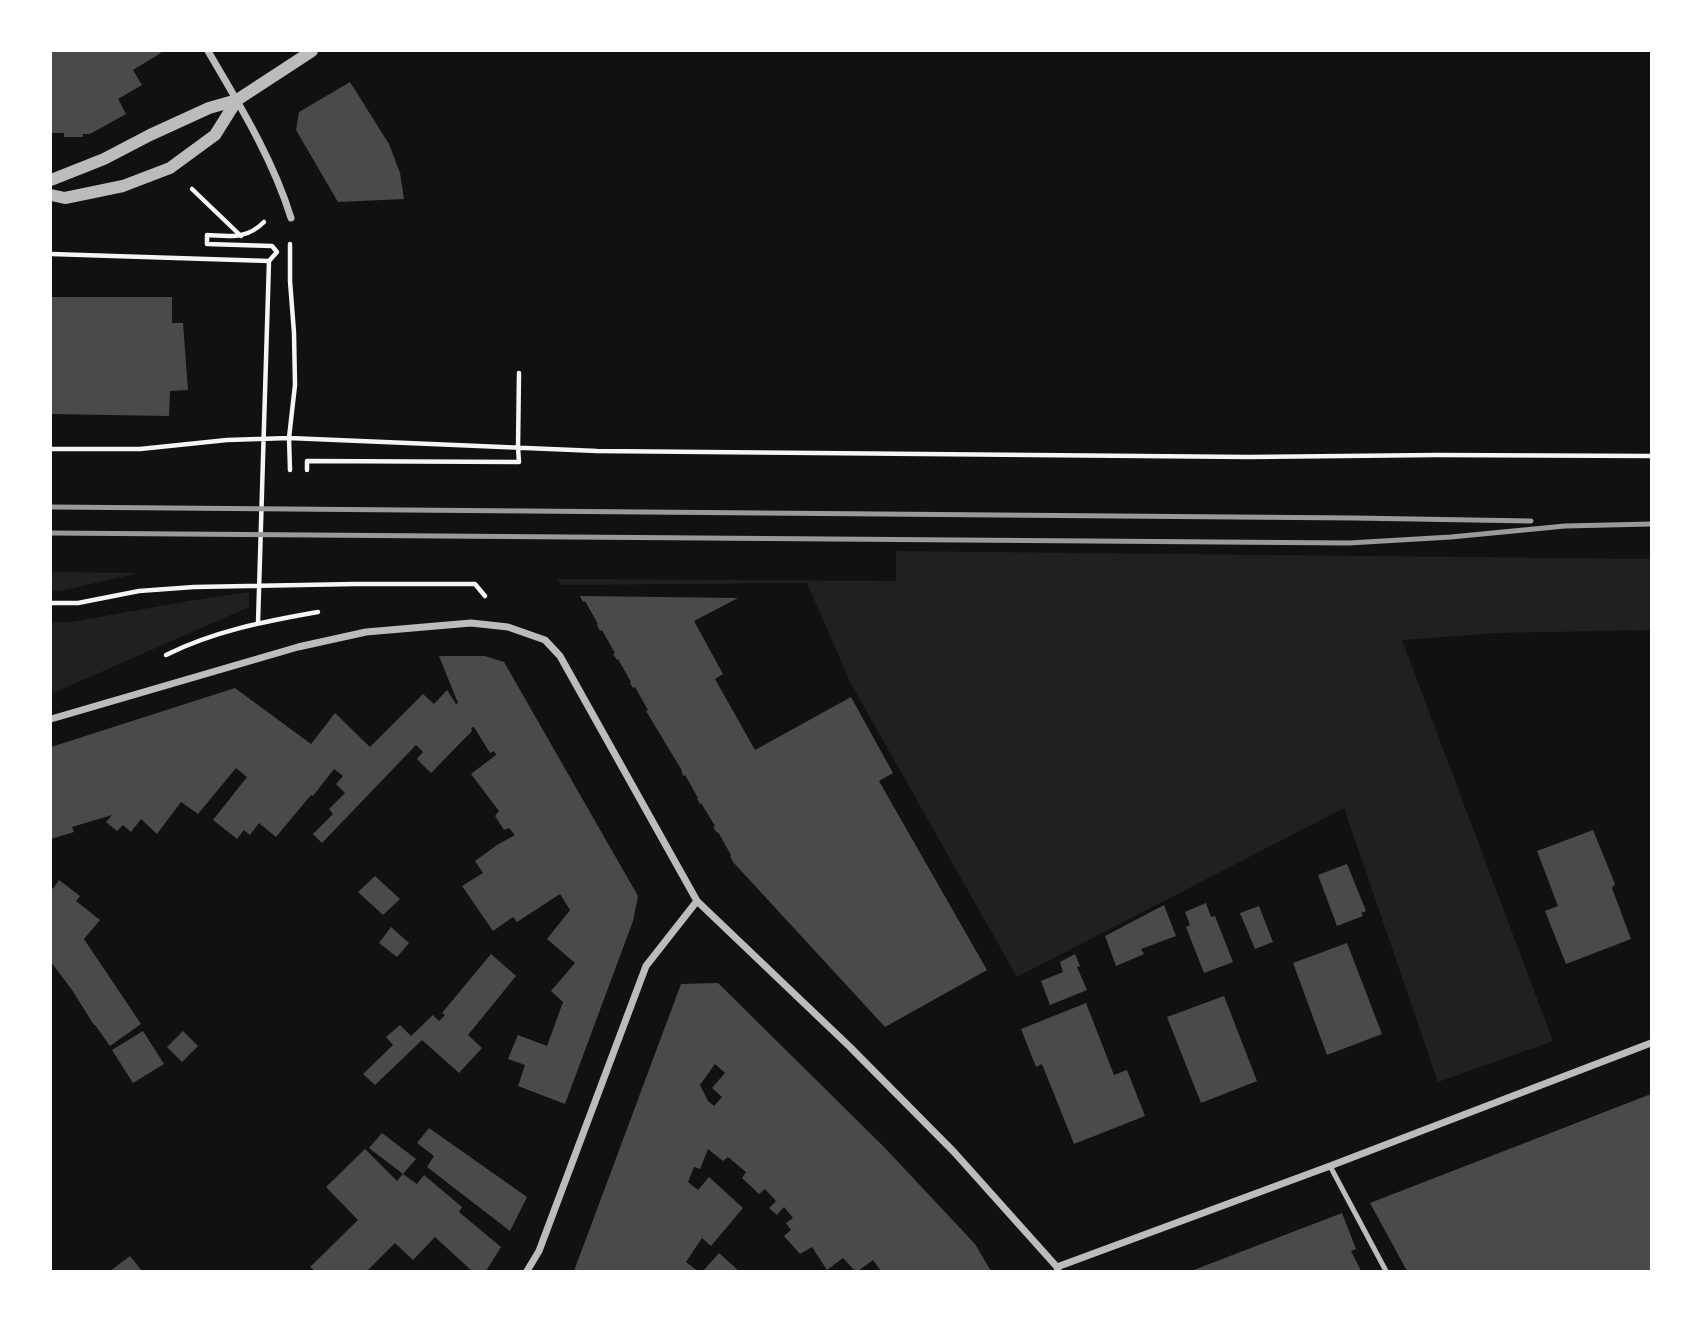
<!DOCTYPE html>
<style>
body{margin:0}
#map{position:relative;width:1702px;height:1322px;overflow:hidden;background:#111;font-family:"PT Sans",sans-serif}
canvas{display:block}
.frame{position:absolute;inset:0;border:52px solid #fff;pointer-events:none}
</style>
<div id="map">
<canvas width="1702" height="1322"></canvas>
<div class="frame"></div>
</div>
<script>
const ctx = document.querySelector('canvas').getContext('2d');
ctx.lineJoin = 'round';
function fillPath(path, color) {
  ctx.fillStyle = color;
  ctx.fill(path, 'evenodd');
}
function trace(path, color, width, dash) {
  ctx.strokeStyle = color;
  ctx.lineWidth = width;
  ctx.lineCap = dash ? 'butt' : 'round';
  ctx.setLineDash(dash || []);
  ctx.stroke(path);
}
fillPath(new Path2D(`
 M 896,551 L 1651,559 L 1651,630 L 1498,633 L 1402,640 L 1553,1041 L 1438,1082 L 1344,808 L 1017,977 L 850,682 L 807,583 L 561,585 L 558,579 L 896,581 Z
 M 51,572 L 139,573 L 60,591 L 51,591 Z
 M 249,592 L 249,607 L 51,694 L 51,622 L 71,622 L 189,601 Z`), '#202020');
fillPath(new Path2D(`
 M 51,51 L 160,51 L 161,53 L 133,70 L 142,85 L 118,99 L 126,114 L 90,134 L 83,134 L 83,137 L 64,137 L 64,133 L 51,133 Z
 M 350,82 L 389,144 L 400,173 L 404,199 L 338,202 L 296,130 L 299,112 Z
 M 51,297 L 172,297 L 172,323 L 183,323 L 188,390 L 170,391 L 169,416 L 51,414 Z
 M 580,596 L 738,598 L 694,621 L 723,674 L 715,679 L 755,750 L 851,697 L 893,773 L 879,781 L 987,970 L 885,1027 L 733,862 L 730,856 L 731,855 L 718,832 L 717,833 L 713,827 L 715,826 L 701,803 L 700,804 L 697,799 L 698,798 L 685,775 L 683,776 L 681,769 L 646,711 L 648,710 L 635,687 L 633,688 L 630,683 L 631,682 L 618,659 L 617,660 L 613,654 L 615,653 L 602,630 L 600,631 L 597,625 L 598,624 L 585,601 L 583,602 Z
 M 439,656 L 485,656 L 504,662 L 638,896 L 633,921 L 565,1104 L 518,1086 L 525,1065 L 508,1059 L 518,1035 L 547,1046 L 563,1002 L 551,991 L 575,963 L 547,939 L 570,910 L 560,894 L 517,922 L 513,917 L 493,931 L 462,886 L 483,873 L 475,861 L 497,845 L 515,835 L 509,828 L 504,830 L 495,816 L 499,811 L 471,774 L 496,755 L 494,751 L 490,753 L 474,727 L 471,728 L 472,731 L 431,773 L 417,759 L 423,752 L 416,745 L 322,843 L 313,834 L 333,814 L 329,809 L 345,793 L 336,784 L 343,776 L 334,769 L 313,796 L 311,795 L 276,837 L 259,823 L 250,835 L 244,830 L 237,839 L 213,820 L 247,777 L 236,768 L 198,814 L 181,802 L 157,834 L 141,819 L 131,832 L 123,825 L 117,831 L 106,822 L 112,815 L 72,827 L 74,832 L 51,839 L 51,820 L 52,816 L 51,816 L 51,747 L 235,688 L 311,744 L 335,713 L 370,747 L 423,694 L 434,704 L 447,690 L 456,704 L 458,703 Z
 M 1593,830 L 1615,884 L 1612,888 L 1631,939 L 1566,964 L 1545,911 L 1558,906 L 1537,851 Z
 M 1347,864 L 1366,911 L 1361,913 L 1363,916 L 1337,926 L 1318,875 Z
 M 375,876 L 400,899 L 383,915 L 358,892 Z
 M 59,880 L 80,896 L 76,901 L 100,920 L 84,939 L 141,1024 L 110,1046 L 95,1025 L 94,1025 L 72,990 L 51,962 L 51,886 L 53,889 Z
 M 1206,903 L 1211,917 L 1215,916 L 1233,962 L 1204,973 L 1186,927 L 1190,925 L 1185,912 Z
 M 1164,905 L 1176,936 L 1141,949 L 1144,954 L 1116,966 L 1105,936 Z
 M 1259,906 L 1273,942 L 1255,949 L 1240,913 Z
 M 391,927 L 409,943 L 397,957 L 379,943 Z
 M 1347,943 L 1382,1034 L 1327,1055 L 1293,963 Z
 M 491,954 L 516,976 L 468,1035 L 482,1048 L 459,1073 L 422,1040 L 375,1085 L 363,1074 L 393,1045 L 386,1037 L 400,1025 L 411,1036 L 433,1015 L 439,1021 L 445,1015 L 442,1013 Z
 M 1075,954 L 1080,966 L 1077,967 L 1087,990 L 1050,1005 L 1041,981 L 1063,972 L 1060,962 Z
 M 718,983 L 885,1148 L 975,1244 L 991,1271 L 881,1271 L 873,1260 L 858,1271 L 855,1271 L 843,1258 L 827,1270 L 812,1247 L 800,1254 L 784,1236 L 791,1230 L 786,1223 L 793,1218 L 784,1207 L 777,1215 L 769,1208 L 776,1201 L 765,1189 L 759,1194 L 742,1178 L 746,1172 L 728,1157 L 723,1161 L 708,1149 L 700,1169 L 694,1167 L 688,1182 L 698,1190 L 709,1177 L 743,1208 L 711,1246 L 702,1238 L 686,1262 L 698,1271 L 574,1271 L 681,984 ZM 715,1064 L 725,1073 L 712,1088 L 722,1097 L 714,1106 L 708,1101 L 700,1085 Z
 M 1224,996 L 1257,1081 L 1201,1103 L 1167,1017 Z
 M 1086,1003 L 1114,1075 L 1127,1070 L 1145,1116 L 1074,1144 L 1042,1064 L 1036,1067 L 1021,1029 Z
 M 143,1031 L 164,1064 L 133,1083 L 112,1050 Z
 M 183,1031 L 198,1046 L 182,1062 L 167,1047 Z
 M 1651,1094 L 1651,1271 L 1407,1271 L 1370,1203 Z
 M 429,1128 L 527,1197 L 510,1231 L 427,1167 L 434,1156 L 417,1143 Z
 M 382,1133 L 416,1159 L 403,1174 L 369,1148 Z
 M 365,1149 L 397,1181 L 403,1174 L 417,1184 L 424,1175 L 462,1207 L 459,1212 L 501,1247 L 486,1271 L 472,1271 L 435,1237 L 413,1260 L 395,1243 L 367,1271 L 315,1271 L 310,1267 L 358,1220 L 326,1187 Z
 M 1342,1213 L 1356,1249 L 1351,1251 L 1361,1271 L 1191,1271 Z
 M 719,1253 L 739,1271 L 703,1271 Z
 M 130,1256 L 142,1271 L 110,1271 Z`), '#4a4a4a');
trace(new Path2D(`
 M 192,189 L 241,236
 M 290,244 L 290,281 L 294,333 L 295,385 L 289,438 L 290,470
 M 51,254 L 269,261
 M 51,449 L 140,449 L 227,440 L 289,438 L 597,451 L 1249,457 L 1436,455 L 1651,456
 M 307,470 L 307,461 L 519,462 L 518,448 L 519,373
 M 51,603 L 78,603 L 139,591 L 194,587 L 355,584 L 475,584 L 485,596
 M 258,623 L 269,261 L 277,252 L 272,246 L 207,244 L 207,235 C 230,236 246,240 264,222
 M 166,655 C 214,631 266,621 318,612`), '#f5f5f5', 4.5);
trace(new Path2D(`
 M 1330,1166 L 1386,1271`), '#bcbcbc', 5);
trace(new Path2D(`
 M 208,51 C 239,104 273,159 291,218
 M 51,719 L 298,647 L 366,632 L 471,623 L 508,627 L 545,640 L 560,656 L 697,901 L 850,1047 L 954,1152 L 1057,1267 L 1058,1271
 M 1057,1267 L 1330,1166 L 1651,1043
 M 527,1271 L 539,1251 L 646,966 L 697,901`), '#bcbcbc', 7);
trace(new Path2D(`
 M 51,180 L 104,159 L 150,135 L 209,108 L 237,100 L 312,51
 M 51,195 L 65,198 L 123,186 L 170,168 L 215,135 L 237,100`), '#bcbcbc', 12);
trace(new Path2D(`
 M 51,507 L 1354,518 L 1531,521
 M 51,533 L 1349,543 L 1451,537 L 1565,526 L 1651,524`), '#9a9a9a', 5);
</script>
